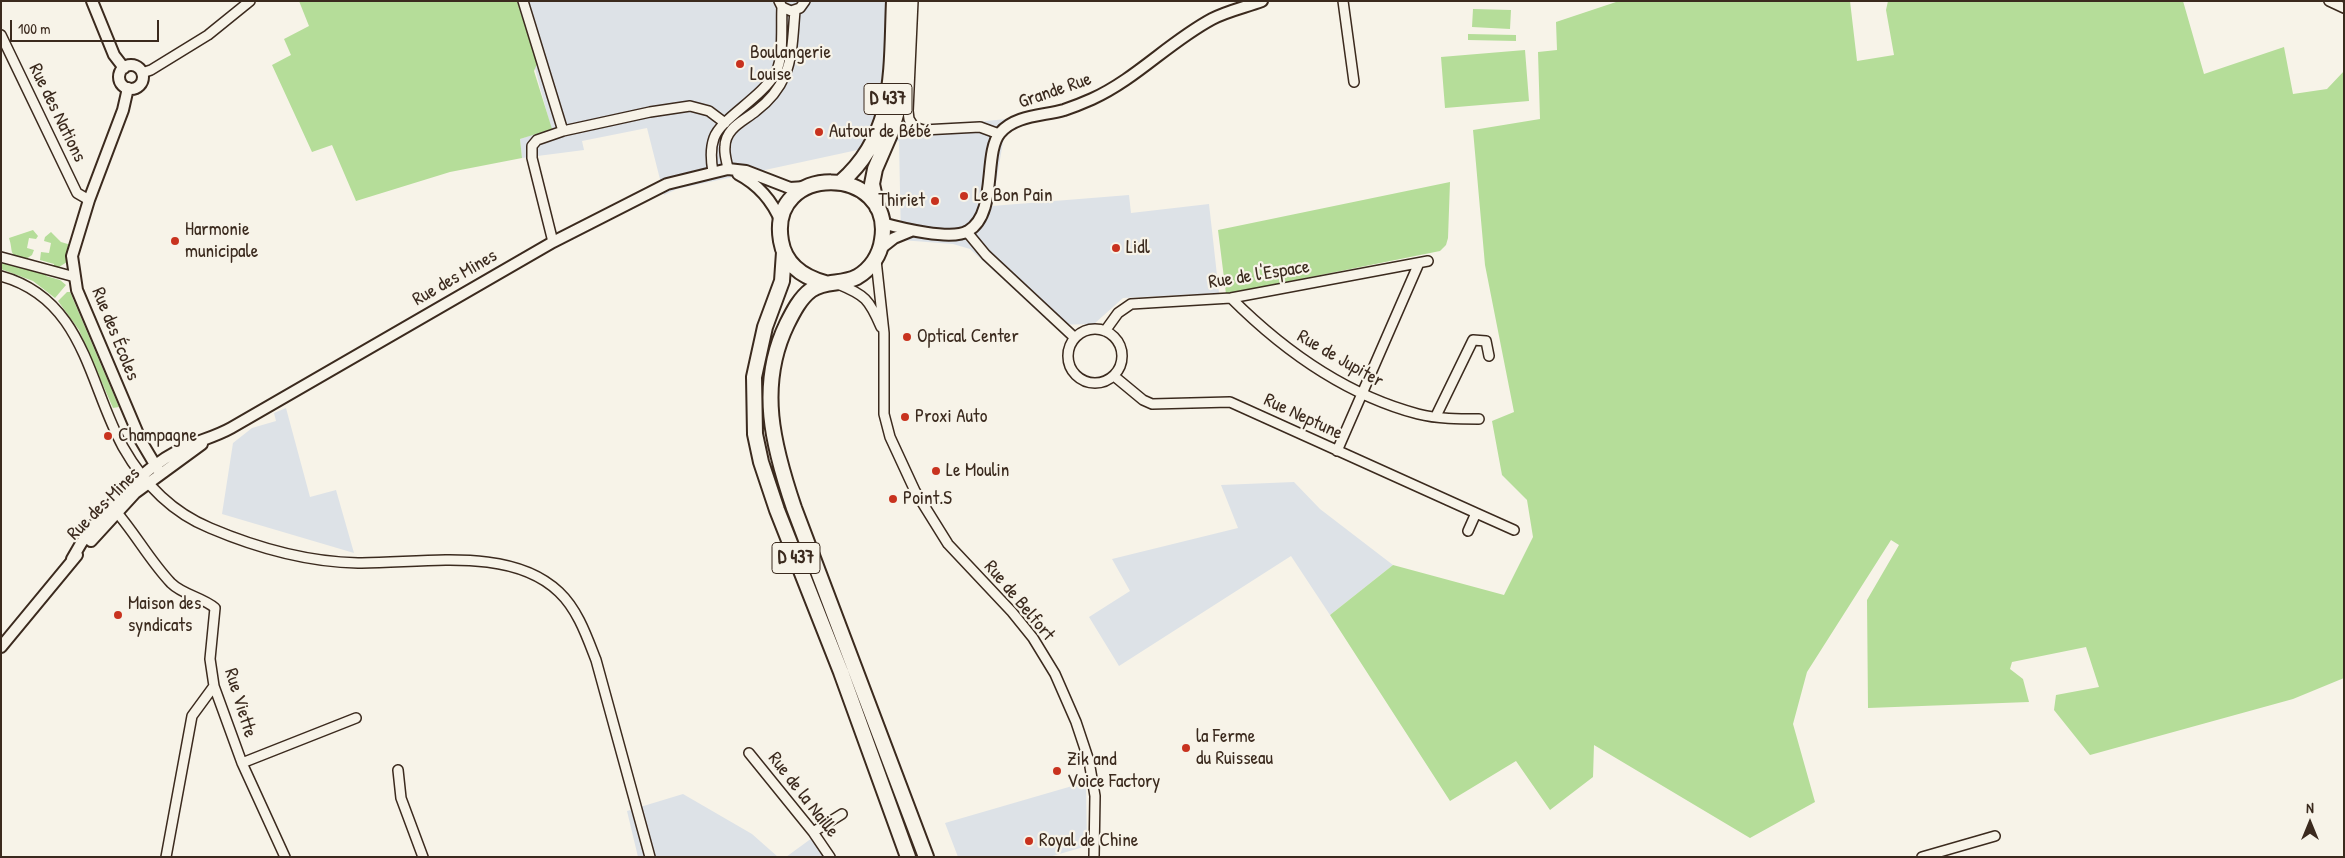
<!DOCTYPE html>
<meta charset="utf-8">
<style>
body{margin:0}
#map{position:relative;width:2345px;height:858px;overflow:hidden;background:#f7f3e8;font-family:"Patrick Hand",sans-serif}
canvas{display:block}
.frame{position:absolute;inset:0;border:2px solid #3b2a1e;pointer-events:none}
.north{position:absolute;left:2285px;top:798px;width:50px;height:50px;-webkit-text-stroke:4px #f7f3e8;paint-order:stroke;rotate:0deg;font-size:14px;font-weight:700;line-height:20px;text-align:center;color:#3b2a1e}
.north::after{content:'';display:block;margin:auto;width:18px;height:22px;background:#3b2a1e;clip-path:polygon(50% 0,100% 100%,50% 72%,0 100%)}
.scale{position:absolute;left:10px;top:20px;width:149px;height:22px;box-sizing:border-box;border:2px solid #3b2a1e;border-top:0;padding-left:6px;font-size:15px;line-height:18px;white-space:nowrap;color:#3b2a1e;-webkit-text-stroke:4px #f7f3e8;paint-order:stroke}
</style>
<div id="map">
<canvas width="2345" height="858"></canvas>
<div class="frame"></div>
<div class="north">N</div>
<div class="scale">100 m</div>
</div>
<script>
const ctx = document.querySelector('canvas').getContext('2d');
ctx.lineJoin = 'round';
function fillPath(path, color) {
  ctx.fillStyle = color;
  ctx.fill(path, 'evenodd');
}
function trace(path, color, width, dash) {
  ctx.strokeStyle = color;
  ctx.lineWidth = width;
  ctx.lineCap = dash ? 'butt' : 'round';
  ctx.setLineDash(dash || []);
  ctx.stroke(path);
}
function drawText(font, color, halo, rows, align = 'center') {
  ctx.font = font + ' "Patrick Hand",sans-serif';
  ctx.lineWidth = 4.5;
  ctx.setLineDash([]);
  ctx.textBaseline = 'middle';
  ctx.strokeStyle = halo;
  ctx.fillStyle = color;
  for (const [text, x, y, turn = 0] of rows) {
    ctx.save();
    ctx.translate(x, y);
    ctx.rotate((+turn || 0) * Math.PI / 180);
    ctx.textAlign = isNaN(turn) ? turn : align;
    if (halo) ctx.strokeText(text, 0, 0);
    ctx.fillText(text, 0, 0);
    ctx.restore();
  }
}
fillPath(new Path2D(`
 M 517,1 L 915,1 L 910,128 L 1007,119 L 992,206 L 1129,195 L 1131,213 L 1209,204 L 1219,293 L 1123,298 L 1094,324 L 1052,325 L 970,249 L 953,244 L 901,240 L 899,141 L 677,189 L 664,195 L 647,128 L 582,141 L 584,150 L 522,158 L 520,139 L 551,128 Z
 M 286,408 L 310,497 L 336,490 L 354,553 L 222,514 L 233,443 L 252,428 L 276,421 L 274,413 Z
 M 1294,482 L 1320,509 L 1393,565 L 1330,615 L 1291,556 L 1119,666 L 1089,617 L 1130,591 L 1112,559 L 1238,528 L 1221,485 Z
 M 1086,782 L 1087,846 L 1049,857 L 958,857 L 945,823 Z
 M 683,794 L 752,834 L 778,857 L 638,857 L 627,811 Z
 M 812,838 L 824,857 L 786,857 Z`), '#dde2e7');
fillPath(new Path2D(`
 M 299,1 L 517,1 L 537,64 L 534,71 L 552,129 L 520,139 L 522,158 L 450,172 L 356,201 L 332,145 L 312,152 L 272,65 L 291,55 L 284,39 L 309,26 Z
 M 1619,1 L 1850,1 L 1857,61 L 1894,55 L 1886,10 L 1888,1 L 2183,1 L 2204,74 L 2284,47 L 2293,94 L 2327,89 L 2344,71 L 2344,678 L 2293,699 L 2090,755 L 2054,710 L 2056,695 L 2099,687 L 2086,647 L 2012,662 L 2010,669 L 2023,679 L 2029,702 L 1868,708 L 1867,600 L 1899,545 L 1891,540 L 1807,672 L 1793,724 L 1815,802 L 1750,838 L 1594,745 L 1593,777 L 1550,810 L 1516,761 L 1450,801 L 1330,615 L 1393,565 L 1504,595 L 1533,537 L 1527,500 L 1502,475 L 1492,421 L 1514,412 L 1485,265 L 1473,130 L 1540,119 L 1538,52 L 1557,50 L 1556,22 Z
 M 1473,9 L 1511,10 L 1510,29 L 1472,27 Z
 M 1468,34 L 1516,35 L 1516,41 L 1468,40 Z
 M 1525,50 L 1529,101 L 1445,108 L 1441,57 Z
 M 1450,182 L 1448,238 L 1446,245 L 1440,251 L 1226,294 L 1218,230 Z
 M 33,230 L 38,236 L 36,239 L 29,238 L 27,248 L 34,250 L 32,255 L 26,259 C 7,255 14,253 9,238 Z
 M 51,232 L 61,242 L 71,245 L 67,262 L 59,267 L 53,267 L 54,264 L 40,260 L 41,252 L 49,253 L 51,243 L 44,241 L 45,237 Z
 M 1,261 L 47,274 L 46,276 L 60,280 L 66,285 L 55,298 L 33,281 L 1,269 Z
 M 67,292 L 70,292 L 119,407 L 113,408 L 79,330 L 58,301 Z`), '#b5dd99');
const minor = new Path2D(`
 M 523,1 L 563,131 L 650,112 L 690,106 L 709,111 L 725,123
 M 779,1 L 782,7 L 791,11 L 800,8 L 805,1
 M 913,1 L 908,111 L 909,119 L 914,127 L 923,130 L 980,127 L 999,134
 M 1343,1 L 1354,82
 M 2329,1 L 2344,8
 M 1,35 L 77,193 L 89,200
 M 142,73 L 151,70 L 208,35 L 250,1
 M 728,169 C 727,162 724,154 725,147 C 725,128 744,121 756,111 C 768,102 779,89 785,75 C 793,56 793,32 795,11
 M 713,172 C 711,161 710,149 714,138 C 721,118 762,98 776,72 C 784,57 781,25 782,7
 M 967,232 L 986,255 L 1075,338
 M 553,242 L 532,158 L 532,146 L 537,140 L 563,131
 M 1,257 L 75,277
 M 876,260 L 884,333 L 884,414 L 890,437 L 915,491 L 948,544 L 1012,612 L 1033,638 L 1055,674 L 1076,722 L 1089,761 L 1095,796 L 1094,857
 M 1,276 C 84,299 88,383 123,447 C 144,484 171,512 210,528 C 257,548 308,562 358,563 C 420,564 510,545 559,592 C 578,610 587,637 596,660 L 650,857
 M 838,284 C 865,295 869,299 881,327
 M 1231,298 C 1283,350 1346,395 1418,414 C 1438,419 1459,419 1479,419
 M1068 356a27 27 0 1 1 54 0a27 27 0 1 1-54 0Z
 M 1105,331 L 1118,313 L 1131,304 L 1231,298 L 1428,261
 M 1114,376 L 1143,400 L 1152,404 L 1230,402 L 1476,513
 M 1436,416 L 1473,340 L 1486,341 L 1489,356
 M 1337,451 L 1419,263
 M 113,508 C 134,531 149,560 171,583 C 183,595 202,597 215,608 L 210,659 L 214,686 L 242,763 L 285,857
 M 1468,531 L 1476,513 L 1514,530
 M 749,753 L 813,832 L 830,857
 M 242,763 L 356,718
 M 398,770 L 401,798 L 423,857
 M 813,832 L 842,814
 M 166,857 L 192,716 L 214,686
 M 1922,857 L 1995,836`);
const tertiary = new Path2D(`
 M 92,1 L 114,55 L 124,68
 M119 77a12 12 0 1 1 24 0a12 12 0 1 1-24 0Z
 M 128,88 L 123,110 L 89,200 L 72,256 L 77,290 L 141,441 L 160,473
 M 738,174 C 759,185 772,200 781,222
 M 882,223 C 900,228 952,241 968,231 C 998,214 983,153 1000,133 C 1015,115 1043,116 1064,110 C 1073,107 1083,103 1092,99 C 1136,79 1169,42 1212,19 C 1227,11 1246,7 1262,1
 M 880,249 L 894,238 L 911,231
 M 91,541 L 135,493 L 202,444
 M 72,559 C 94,517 139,471 181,449 C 197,441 215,437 231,428 L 553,242 L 667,184 L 728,169 L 746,171 L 790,188 L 805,187
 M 1,647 L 77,555`);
const primary = new Path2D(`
 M 841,182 C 897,133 891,69 894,1
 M 877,207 L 872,184 L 875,169 L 891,132 L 899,104 L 904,1
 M 784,252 L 782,281 L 765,327 L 754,377 L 755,434 L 761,462 L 777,510 L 841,672 L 908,857
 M 825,283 C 803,277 785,265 781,241 C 767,162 895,164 882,240 C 880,255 871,269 857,277 C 842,285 825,280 811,290 C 800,298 793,312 787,324 C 757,386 773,446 794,508 L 926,857`);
trace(minor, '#3b2a1e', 12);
trace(tertiary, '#3b2a1e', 14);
trace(primary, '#3b2a1e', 18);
trace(minor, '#f7f3e8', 9);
trace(tertiary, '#f7f3e8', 10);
trace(primary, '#f7f3e8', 14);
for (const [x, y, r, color] of [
 [740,64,5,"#c8321e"],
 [819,132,5,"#c8321e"],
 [964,196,5,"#c8321e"],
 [935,201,5,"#c8321e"],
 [175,241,5,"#c8321e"],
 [1116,248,5,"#c8321e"],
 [907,337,5,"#c8321e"],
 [905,417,5,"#c8321e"],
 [108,436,5,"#c8321e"],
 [936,471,5,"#c8321e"],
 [893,499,5,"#c8321e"],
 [118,615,5,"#c8321e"],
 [1186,748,5,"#c8321e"],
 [1057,771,5,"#c8321e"],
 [1029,841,5,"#c8321e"]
]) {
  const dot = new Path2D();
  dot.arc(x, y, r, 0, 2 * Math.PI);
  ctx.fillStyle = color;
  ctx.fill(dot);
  trace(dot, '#f7f3e8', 2);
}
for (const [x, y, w] of [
 [888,99,48],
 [796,558,48]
]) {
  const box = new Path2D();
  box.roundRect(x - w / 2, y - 15.5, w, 31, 4);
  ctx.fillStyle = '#f7f3e8';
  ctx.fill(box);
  trace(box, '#3b2a1e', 1);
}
drawText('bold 18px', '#3b2a1e', null, [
 ["D 437",888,99],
 ["D 437",796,558]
]);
drawText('19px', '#3b2a1e', '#f7f3e8', [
 ["Boulangerie",750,53],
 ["Louise",750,75],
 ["Autour de Bébé",829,132],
 ["Le Bon Pain",974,196],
 ["Thiriet",925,201,"right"],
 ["Harmonie",185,230],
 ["municipale",185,252],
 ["Lidl",1126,248],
 ["Optical Center",917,337],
 ["Proxi Auto",915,417],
 ["Champagne",118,436],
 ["Le Moulin",946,471],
 ["Point.S",903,499],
 ["Maison des",128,604],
 ["syndicats",128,626],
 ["la Ferme",1196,737],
 ["du Ruisseau",1196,759],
 ["Zik and",1067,760],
 ["Voice Factory",1067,782],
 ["Royal de Chine",1039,841]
], 'left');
drawText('19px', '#3b2a1e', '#f7f3e8', [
 ["Grande Rue",1055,91,-19],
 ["Rue des Nations",57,113,64],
 ["Rue de l'Espace",1259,275,-9],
 ["Rue des Mines",455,278,-30],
 ["Rue des Écoles",115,334,68],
 ["Rue de Jupiter",1340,359,30],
 ["Rue Neptune",1303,417,25],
 ["Rue des Mines",104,504,-45],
 ["Rue de Belfort",1019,601,50],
 ["Rue Viette",240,703,73],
 ["Rue de la Naille",803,795,52]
]);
</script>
